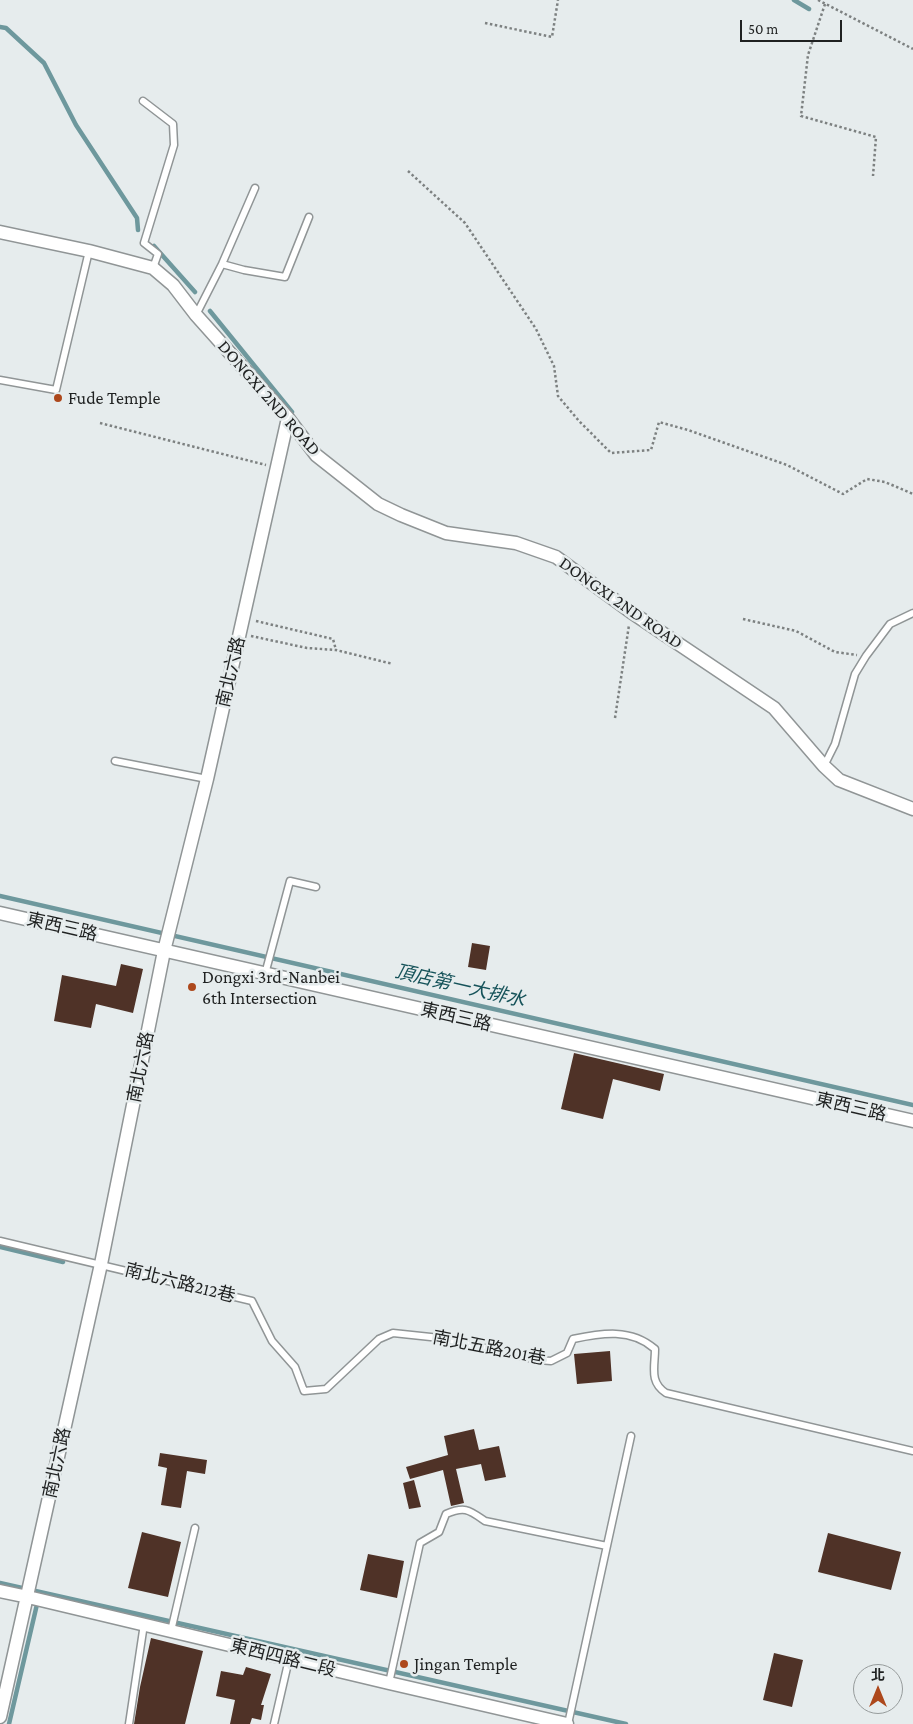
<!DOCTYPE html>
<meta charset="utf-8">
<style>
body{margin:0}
#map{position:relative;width:913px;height:1724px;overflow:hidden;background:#e6eced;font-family:"Crimson Pro","Noto Sans TC",serif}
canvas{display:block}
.north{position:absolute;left:853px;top:1664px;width:50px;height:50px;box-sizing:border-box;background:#e6eced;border:1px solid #969b9b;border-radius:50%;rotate:0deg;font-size:14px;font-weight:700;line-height:20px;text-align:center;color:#1f2121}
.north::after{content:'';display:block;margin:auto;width:18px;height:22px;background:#ad481c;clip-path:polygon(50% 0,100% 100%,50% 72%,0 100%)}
.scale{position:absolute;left:740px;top:20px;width:102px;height:22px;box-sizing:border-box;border:2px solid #1f2121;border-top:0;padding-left:6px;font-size:15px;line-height:18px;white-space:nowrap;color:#1f2121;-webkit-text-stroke:4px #e6eced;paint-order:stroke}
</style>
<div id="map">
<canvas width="913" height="1724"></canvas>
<div class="north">北</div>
<div class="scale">50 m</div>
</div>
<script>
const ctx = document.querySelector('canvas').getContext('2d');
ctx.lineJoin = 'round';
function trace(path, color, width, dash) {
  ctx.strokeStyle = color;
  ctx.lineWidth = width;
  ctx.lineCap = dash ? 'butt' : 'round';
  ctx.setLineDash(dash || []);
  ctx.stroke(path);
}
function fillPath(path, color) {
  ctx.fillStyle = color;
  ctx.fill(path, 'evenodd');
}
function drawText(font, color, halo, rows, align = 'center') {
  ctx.font = font + ' "Crimson Pro","Noto Sans TC",serif';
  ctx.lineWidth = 5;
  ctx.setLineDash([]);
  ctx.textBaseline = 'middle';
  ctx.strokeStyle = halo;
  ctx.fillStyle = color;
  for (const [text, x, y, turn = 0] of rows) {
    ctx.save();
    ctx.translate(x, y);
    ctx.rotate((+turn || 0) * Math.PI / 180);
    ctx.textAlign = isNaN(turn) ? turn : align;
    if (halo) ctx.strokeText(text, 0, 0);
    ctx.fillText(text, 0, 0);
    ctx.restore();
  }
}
trace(new Path2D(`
 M 794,0 L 809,9
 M 0,27 L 6,28 L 44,63 L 76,125 L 137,218 L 138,230
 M 154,246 L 195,292
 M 210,311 L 292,412
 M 0,896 L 913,1105
 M 0,1247 L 63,1262
 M 0,1583 L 626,1724
 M 9,1724 L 38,1600`), '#6e989d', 4.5);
fillPath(new Path2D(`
 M 472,943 L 490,946 L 486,970 L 468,967 Z
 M 121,964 L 143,969 L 133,1013 L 96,1004 L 91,1028 L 54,1021 L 62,975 L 116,986 Z
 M 574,1053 L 664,1074 L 660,1091 L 613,1079 L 603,1119 L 561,1109 Z
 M 610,1351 L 612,1381 L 577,1384 L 574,1354 Z
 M 474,1429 L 479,1450 L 499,1446 L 506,1477 L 485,1481 L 481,1464 L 456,1469 L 464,1503 L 451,1506 L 443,1470 L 410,1479 L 406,1467 L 448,1455 L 444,1436 Z
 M 160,1453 L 207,1460 L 205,1474 L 187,1471 L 181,1508 L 161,1505 L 167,1468 L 158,1466 Z
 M 414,1480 L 421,1507 L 409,1509 L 403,1483 Z
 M 142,1532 L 181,1542 L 168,1597 L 128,1588 Z
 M 828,1533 L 901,1552 L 891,1590 L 818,1572 Z
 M 368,1554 L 404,1561 L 397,1598 L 360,1590 Z
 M 151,1638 L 203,1651 L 185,1724 L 134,1724 L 140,1687 Z
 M 774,1653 L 803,1660 L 792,1707 L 763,1700 Z
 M 246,1667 L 271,1674 L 261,1705 L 264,1705 L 261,1720 L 252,1718 L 250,1724 L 230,1724 L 235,1700 L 216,1696 L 221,1671 L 243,1675 Z`), '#4f3227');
const lane = new Path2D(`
 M 143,101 L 173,124 L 174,145 L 144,243 L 158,254 L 153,268
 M 222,264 L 244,270 L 285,277 L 309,217
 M 196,315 L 222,264 L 255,188
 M 0,380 L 56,390 L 89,251
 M 115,761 L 207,779
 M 824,766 L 835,744 L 855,674 L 866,656 L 890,624 L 913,613
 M 265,974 L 290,881 L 316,887
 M 0,1241 L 252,1301 L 272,1341 L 295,1367 L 304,1391 L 326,1389 L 379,1339 L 393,1333 L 440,1338 L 538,1360 L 551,1361 L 567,1353 L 573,1339 C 602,1333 631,1328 655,1349 C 655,1367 649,1382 666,1393 L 913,1451
 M 171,1631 L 195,1528
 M 389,1683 L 420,1543 L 439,1532 L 446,1514 C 465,1506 469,1510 485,1521 L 607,1546
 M 129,1724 L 144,1624
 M 274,1724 L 289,1659
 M 568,1724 L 631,1436`);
const street = new Path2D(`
 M 0,232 L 89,251 L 153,268 L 173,285 L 196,315 L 288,418 L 316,455 L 378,504 L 401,515 L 446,533 L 516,543 L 556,557 L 631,612 L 774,708 L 824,766 L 839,780 L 913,809
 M 0,913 L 913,1121
 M 0,1591 L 28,1597 L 389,1683 L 567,1724
 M 0,1717 L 101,1264 L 164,951 L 207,779 L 288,418`);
trace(lane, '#909596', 9);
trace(street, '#909596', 15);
trace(new Path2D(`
 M 818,0 L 913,49
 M 825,4 L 808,55 L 801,116 L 876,137 L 873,176
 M 485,23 L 552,37 L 558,0
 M 408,171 L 465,223 L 536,329 L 554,366 L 558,396 L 579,421 L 611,453 L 651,450 L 659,422 L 688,430 L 787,465 L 843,494 L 867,479 L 885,482 L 913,494
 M 100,423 L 266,465
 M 743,619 L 796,631 L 835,652 L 857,655
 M 256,621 L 333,639 L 336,650
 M 251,636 L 307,648 L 336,650 L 393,664
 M 615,718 L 629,625`), '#7d8181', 2.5, [2.5, 2.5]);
trace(lane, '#fff', 6);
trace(street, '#fff', 12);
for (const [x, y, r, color] of [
 [58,398,5,"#ad481c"],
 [192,987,5,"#ad481c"],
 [404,1664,5,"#ad481c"]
]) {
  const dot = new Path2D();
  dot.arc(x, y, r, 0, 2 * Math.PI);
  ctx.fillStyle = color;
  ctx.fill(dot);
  trace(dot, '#e6eced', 2);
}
drawText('18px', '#1f2121', '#e6eced', [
 ["Fude Temple",68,398],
 ["Dongxi 3rd-Nanbei",202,977],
 ["6th Intersection",202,998],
 ["Jingan Temple",414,1664]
], 'left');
drawText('18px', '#1f2121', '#e6eced', [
 ["DONGXI 2ND ROAD",269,398,49],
 ["DONGXI 2ND ROAD",621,603,35],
 ["南北六路",231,672,-77],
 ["東西三路",62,927,13],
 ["東西三路",456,1017,13],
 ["南北六路",141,1067,-79],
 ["東西三路",851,1107,13],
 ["南北六路212巷",180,1283,14],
 ["南北五路201巷",489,1348,11],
 ["南北六路",57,1463,-78],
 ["東西四路二段",283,1658,14]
]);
drawText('italic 19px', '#16535a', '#e6eced', [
 ["頂店第一大排水",460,986,13]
]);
</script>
